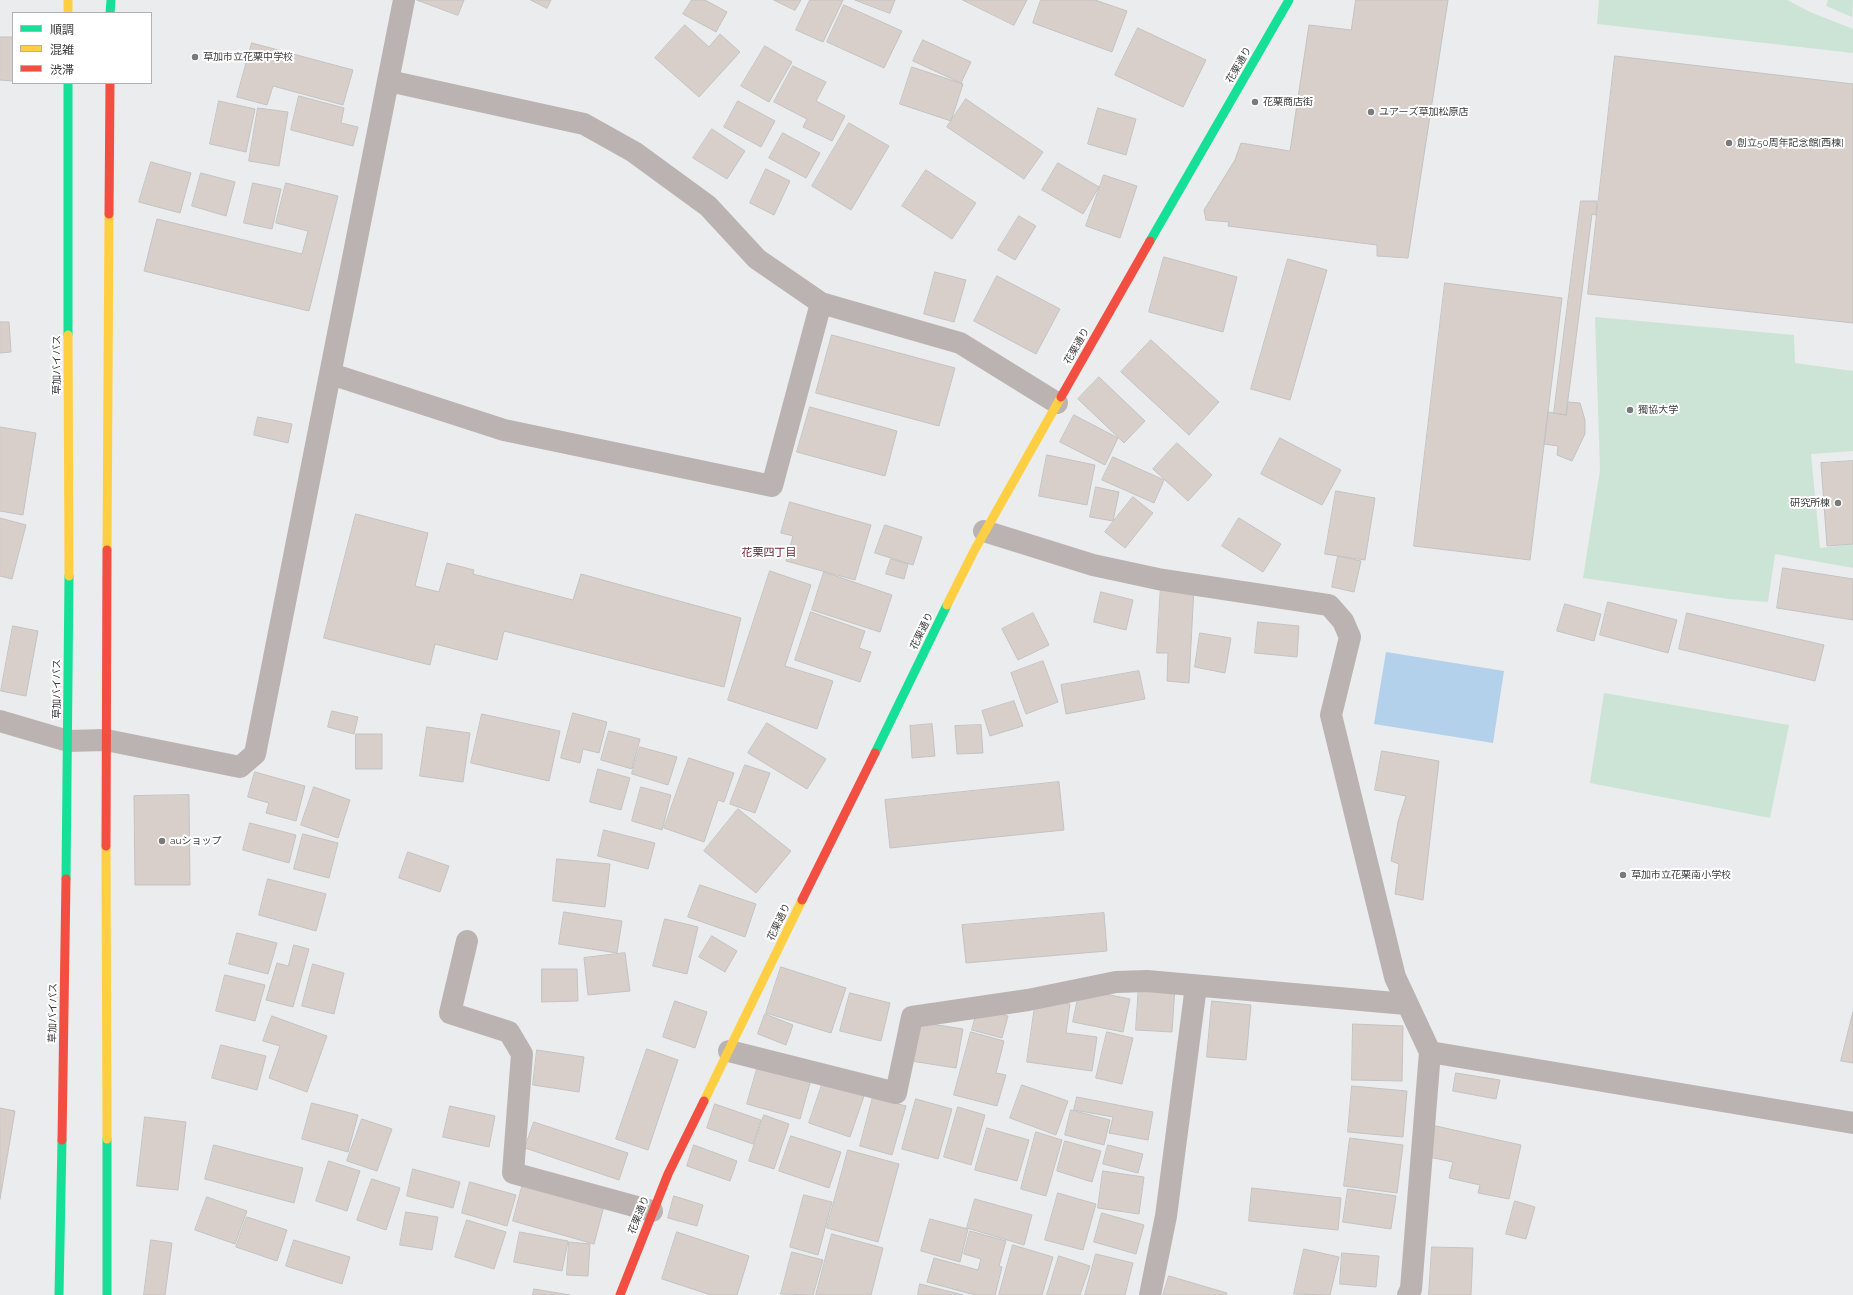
<!DOCTYPE html>
<meta charset="utf-8">
<style>
body{margin:0}
#map{position:relative;width:1853px;height:1295px;overflow:hidden;background:#ebeced;font-family:Raleway,"Noto Sans JP",sans-serif}
canvas{display:block}
.legend{position:absolute;left:12px;top:12px;width:140px;height:72px;box-sizing:border-box;background:#fff;border:1px solid #b1b1b2;margin:0;padding:5px 7px;list-style:none;font-size:12px;color:#3c3c3e}
.legend li{display:flex;align-items:center;gap:8px;height:20px}
.legend b{width:20px;border:1px solid #b1b1b2}
</style>
<div id="map">
<canvas width="1853" height="1295"></canvas>
<ul class="legend">
<li><b style="height:5px;background:#16e098"></b>順調</li>
<li><b style="height:5px;background:#ffcf43"></b>混雑</li>
<li><b style="height:5px;background:#f24e42"></b>渋滞</li>
</ul>
</div>
<script>
const ctx = document.querySelector('canvas').getContext('2d');
ctx.lineJoin = 'round';
function fillPath(path, color) {
  ctx.fillStyle = color;
  ctx.fill(path, 'evenodd');
}
function trace(path, color, width, dash) {
  ctx.strokeStyle = color;
  ctx.lineWidth = width;
  ctx.lineCap = dash ? 'butt' : 'round';
  ctx.setLineDash(dash || []);
  ctx.stroke(path);
}
function drawText(font, color, halo, rows, align = 'center') {
  ctx.font = font + ' Raleway,"Noto Sans JP",sans-serif';
  ctx.lineWidth = 4;
  ctx.setLineDash([]);
  ctx.textBaseline = 'middle';
  ctx.strokeStyle = halo;
  ctx.fillStyle = color;
  for (const [text, x, y, turn = 0] of rows) {
    ctx.save();
    ctx.translate(x, y);
    ctx.rotate((+turn || 0) * Math.PI / 180);
    ctx.textAlign = isNaN(turn) ? turn : align;
    if (halo) ctx.strokeText(text, 0, 0);
    ctx.fillText(text, 0, 0);
    ctx.restore();
  }
}
fillPath(new Path2D(`
 M 1599,0 L 1787,0 L 1810,12 L 1853,29 L 1853,53 L 1597,24 Z
 M 1828,0 L 1853,0 L 1852,17 L 1826,6 Z
 M 1595,317 L 1794,335 L 1795,363 L 1853,371 L 1853,451 L 1811,454 L 1820,548 L 1853,544 L 1853,568 L 1775,554 L 1768,602 L 1729,599 L 1583,578 L 1600,470 Z
 M 1604,693 L 1789,725 L 1770,818 L 1590,783 Z`), '#cce4d5');
fillPath(new Path2D(`
 M 1386,652 L 1504,671 L 1493,743 L 1374,724 Z`), '#b4d1ec');
const building = new Path2D(`
 M 417,0 L 464,0 L 458,15 Z
 M 531,0 L 551,0 L 547,8 Z
 M 692,0 L 705,0 L 727,12 L 716,32 L 683,14 Z
 M 774,0 L 801,0 L 795,10 Z
 M 810,0 L 843,0 L 823,42 L 796,30 Z
 M 855,0 L 895,0 L 890,13 Z
 M 963,0 L 1027,0 L 1014,25 Z
 M 1041,0 L 1095,0 L 1127,11 L 1112,52 L 1033,23 Z
 M 1356,0 L 1448,0 L 1408,258 L 1377,256 L 1377,245 L 1228,226 L 1229,222 L 1206,220 L 1204,210 L 1235,160 L 1241,143 L 1290,151 L 1309,25 L 1351,30 Z
 M 844,5 L 902,31 L 884,68 L 827,42 Z
 M 685,25 L 709,47 L 720,34 L 740,52 L 699,97 L 655,58 Z
 M 1138,28 L 1206,60 L 1183,107 L 1115,75 Z
 M 0,37 L 13,37 L 13,81 L 0,80 Z
 M 923,40 L 971,62 L 961,83 L 913,61 Z
 M 252,43 L 353,70 L 343,105 L 273,86 L 267,105 L 237,97 Z
 M 765,46 L 792,62 L 769,102 L 741,86 Z
 M 1615,56 L 1853,84 L 1853,323 L 1588,294 Z
 M 793,66 L 826,82 L 816,101 L 845,116 L 832,141 L 803,127 L 807,119 L 774,102 Z
 M 912,67 L 963,84 L 951,121 L 900,104 Z
 M 299,96 L 344,108 L 341,123 L 358,127 L 353,146 L 291,130 Z
 M 966,99 L 1043,152 L 1024,179 L 947,127 Z
 M 219,101 L 255,109 L 246,152 L 210,144 Z
 M 738,101 L 775,121 L 761,147 L 724,127 Z
 M 258,108 L 288,112 L 279,166 L 249,161 Z
 M 1098,108 L 1136,119 L 1126,155 L 1088,144 Z
 M 849,123 L 889,146 L 851,210 L 812,186 Z
 M 712,129 L 745,151 L 727,179 L 693,158 Z
 M 783,133 L 820,153 L 806,178 L 769,158 Z
 M 151,162 L 191,173 L 180,213 L 139,202 Z
 M 1058,163 L 1099,187 L 1083,214 L 1042,190 Z
 M 766,169 L 790,181 L 774,215 L 750,203 Z
 M 926,170 L 976,203 L 952,239 L 902,206 Z
 M 201,173 L 235,182 L 226,216 L 192,206 Z
 M 1104,175 L 1137,186 L 1120,238 L 1086,226 Z
 M 253,183 L 281,189 L 272,229 L 244,223 Z
 M 286,183 L 338,196 L 309,311 L 144,271 L 157,219 L 302,254 L 308,231 L 276,223 Z
 M 1581,201 L 1597,201 L 1596,215 L 1592,214 L 1566,415 L 1554,413 Z
 M 1019,216 L 1036,226 L 1015,260 L 998,250 Z
 M 1164,257 L 1237,277 L 1223,332 L 1149,312 Z
 M 1288,259 L 1327,270 L 1290,400 L 1251,389 Z
 M 935,272 L 966,280 L 954,322 L 924,314 Z
 M 997,276 L 1060,309 L 1036,354 L 974,321 Z
 M 1445,283 L 1562,298 L 1530,560 L 1414,546 Z
 M 0,322 L 9,322 L 11,352 L 0,353 Z
 M 832,335 L 955,368 L 939,426 L 816,393 Z
 M 1151,340 L 1219,402 L 1189,435 L 1121,372 Z
 M 1099,377 L 1145,421 L 1124,443 L 1078,399 Z
 M 1568,402 L 1580,403 L 1585,420 L 1585,434 L 1572,461 L 1557,455 L 1558,446 L 1544,444 L 1548,412 L 1566,415 Z
 M 810,407 L 897,431 L 885,476 L 797,452 Z
 M 1074,415 L 1118,438 L 1105,465 L 1060,442 Z
 M 258,417 L 292,424 L 288,443 L 254,435 Z
 M 0,427 L 36,433 L 23,515 L 0,511 Z
 M 1280,438 L 1341,470 L 1322,505 L 1261,474 Z
 M 1177,443 L 1212,475 L 1188,501 L 1153,469 Z
 M 1047,455 L 1095,465 L 1087,505 L 1039,496 Z
 M 1113,457 L 1164,480 L 1154,503 L 1102,480 Z
 M 1853,461 L 1853,544 L 1827,546 L 1821,463 Z
 M 1096,487 L 1119,492 L 1113,521 L 1090,517 Z
 M 1336,491 L 1375,498 L 1365,560 L 1325,554 Z
 M 1133,497 L 1153,513 L 1125,548 L 1105,532 Z
 M 790,502 L 871,525 L 855,580 L 786,561 L 793,536 L 781,533 Z
 M 356,514 L 428,533 L 415,586 L 439,592 L 447,563 L 474,570 L 473,574 L 573,600 L 581,574 L 741,618 L 724,687 L 504,631 L 497,660 L 435,644 L 430,665 L 324,638 Z
 M 0,518 L 26,525 L 12,579 L 0,576 Z
 M 1239,518 L 1281,544 L 1263,572 L 1222,546 Z
 M 885,525 L 922,537 L 913,565 L 875,553 Z
 M 1338,556 L 1361,561 L 1354,592 L 1332,587 Z
 M 891,559 L 908,564 L 904,579 L 886,574 Z
 M 1783,568 L 1853,579 L 1853,620 L 1777,608 Z
 M 770,571 L 811,585 L 785,666 L 833,681 L 817,729 L 728,700 Z
 M 824,572 L 892,595 L 880,632 L 812,610 Z
 M 1161,585 L 1194,587 L 1189,683 L 1167,681 L 1168,653 L 1157,653 Z
 M 1101,592 L 1133,600 L 1126,630 L 1094,622 Z
 M 1608,602 L 1677,620 L 1668,653 L 1600,635 Z
 M 1565,604 L 1601,614 L 1594,641 L 1557,631 Z
 M 811,612 L 865,631 L 859,648 L 871,652 L 860,682 L 795,660 Z
 M 1033,613 L 1049,645 L 1018,660 L 1002,629 Z
 M 1687,613 L 1824,645 L 1815,681 L 1679,649 Z
 M 1258,622 L 1299,626 L 1297,657 L 1255,653 Z
 M 13,626 L 38,631 L 26,696 L 1,691 Z
 M 1200,633 L 1231,638 L 1225,673 L 1195,667 Z
 M 1043,661 L 1058,702 L 1026,714 L 1011,673 Z
 M 1139,671 L 1145,699 L 1066,714 L 1061,685 Z
 M 1014,701 L 1023,726 L 990,736 L 982,711 Z
 M 332,711 L 358,717 L 354,734 L 328,727 Z
 M 573,713 L 607,722 L 599,753 L 583,749 L 580,763 L 561,758 Z
 M 482,714 L 560,731 L 549,781 L 471,763 Z
 M 767,723 L 826,759 L 807,789 L 748,753 Z
 M 932,724 L 935,756 L 912,758 L 910,726 Z
 M 981,725 L 983,753 L 957,754 L 955,726 Z
 M 427,727 L 470,733 L 463,782 L 420,776 Z
 M 609,731 L 640,739 L 632,769 L 601,760 Z
 M 356,734 L 382,734 L 382,769 L 356,769 Z
 M 640,747 L 677,757 L 668,785 L 632,774 Z
 M 1382,751 L 1439,761 L 1423,900 L 1395,894 L 1399,864 L 1391,861 L 1398,822 L 1406,796 L 1375,790 Z
 M 689,758 L 734,773 L 724,802 L 718,800 L 704,842 L 664,828 Z
 M 745,765 L 770,773 L 755,813 L 730,804 Z
 M 598,769 L 630,778 L 621,810 L 590,802 Z
 M 255,772 L 305,786 L 296,821 L 266,813 L 269,803 L 248,797 Z
 M 1059,782 L 1064,830 L 890,848 L 885,800 Z
 M 314,787 L 350,800 L 338,838 L 301,825 Z
 M 641,787 L 671,795 L 662,830 L 632,821 Z
 M 189,795 L 190,885 L 135,885 L 134,796 Z
 M 738,809 L 791,851 L 756,893 L 704,851 Z
 M 250,823 L 296,835 L 289,863 L 243,850 Z
 M 604,830 L 655,843 L 648,869 L 598,856 Z
 M 303,834 L 338,843 L 329,878 L 294,869 Z
 M 408,852 L 449,866 L 440,892 L 399,878 Z
 M 557,859 L 610,864 L 605,907 L 553,901 Z
 M 268,879 L 326,894 L 316,931 L 259,915 Z
 M 700,885 L 756,904 L 745,937 L 688,917 Z
 M 564,912 L 622,921 L 617,953 L 559,944 Z
 M 1104,913 L 1107,951 L 966,963 L 962,925 Z
 M 665,919 L 698,927 L 687,974 L 653,966 Z
 M 237,933 L 277,943 L 268,974 L 229,964 Z
 M 712,936 L 737,951 L 725,972 L 699,957 Z
 M 294,945 L 309,949 L 293,1007 L 266,1000 L 277,963 L 288,966 Z
 M 625,953 L 630,991 L 588,995 L 584,958 Z
 M 313,964 L 344,973 L 334,1014 L 302,1006 Z
 M 781,967 L 846,988 L 831,1033 L 766,1013 Z
 M 542,969 L 577,969 L 578,1001 L 542,1002 Z
 M 225,975 L 265,985 L 255,1021 L 216,1011 Z
 M 1139,984 L 1175,986 L 1172,1032 L 1136,1030 Z
 M 1080,989 L 1130,999 L 1123,1032 L 1073,1022 Z
 M 850,993 L 890,1003 L 881,1041 L 840,1031 Z
 M 1036,999 L 1070,1004 L 1066,1033 L 1097,1037 L 1092,1071 L 1027,1062 Z
 M 675,1001 L 707,1012 L 695,1048 L 663,1037 Z
 M 1212,1001 L 1251,1005 L 1246,1060 L 1207,1057 Z
 M 978,1008 L 1008,1016 L 1002,1038 L 972,1030 Z
 M 1853,1012 L 1853,1063 L 1841,1061 Z
 M 765,1014 L 793,1025 L 786,1045 L 758,1034 Z
 M 272,1016 L 327,1036 L 307,1092 L 269,1078 L 280,1046 L 263,1041 Z
 M 918,1022 L 963,1029 L 956,1068 L 911,1061 Z
 M 1353,1024 L 1403,1026 L 1402,1081 L 1352,1080 Z
 M 971,1032 L 1004,1041 L 996,1073 L 1006,1075 L 997,1106 L 954,1095 Z
 M 1107,1032 L 1133,1038 L 1122,1084 L 1096,1078 Z
 M 221,1045 L 266,1056 L 257,1090 L 212,1078 Z
 M 647,1049 L 678,1060 L 648,1150 L 616,1139 Z
 M 537,1050 L 584,1057 L 579,1092 L 533,1085 Z
 M 759,1062 L 812,1076 L 800,1119 L 747,1104 Z
 M 1456,1073 L 1500,1080 L 1496,1099 L 1453,1091 Z
 M 824,1079 L 865,1093 L 850,1137 L 809,1123 Z
 M 1022,1085 L 1068,1101 L 1056,1135 L 1010,1118 Z
 M 1352,1086 L 1407,1091 L 1403,1137 L 1348,1132 Z
 M 873,1097 L 906,1106 L 892,1155 L 860,1146 Z
 M 1077,1097 L 1153,1112 L 1148,1140 L 1109,1133 L 1113,1117 L 1074,1110 Z
 M 916,1099 L 952,1109 L 938,1159 L 902,1149 Z
 M 312,1103 L 358,1115 L 348,1152 L 302,1139 Z
 M 715,1104 L 761,1120 L 753,1144 L 707,1128 Z
 M 450,1106 L 495,1116 L 489,1147 L 443,1137 Z
 M 958,1107 L 985,1115 L 971,1165 L 944,1157 Z
 M 0,1108 L 15,1111 L 0,1199 Z
 M 1071,1110 L 1110,1120 L 1104,1145 L 1065,1135 Z
 M 764,1115 L 789,1124 L 774,1169 L 749,1161 Z
 M 145,1117 L 186,1122 L 178,1190 L 137,1186 Z
 M 362,1119 L 392,1129 L 377,1171 L 347,1161 Z
 M 534,1122 L 628,1153 L 619,1180 L 525,1148 Z
 M 1436,1126 L 1521,1145 L 1509,1199 L 1478,1193 L 1480,1185 L 1449,1178 L 1453,1162 L 1429,1157 Z
 M 987,1128 L 1029,1140 L 1017,1181 L 975,1170 Z
 M 1036,1132 L 1062,1140 L 1046,1196 L 1021,1189 Z
 M 791,1136 L 841,1152 L 829,1188 L 779,1171 Z
 M 1350,1138 L 1403,1145 L 1397,1193 L 1344,1186 Z
 M 1065,1141 L 1101,1151 L 1092,1182 L 1057,1171 Z
 M 214,1145 L 303,1168 L 294,1203 L 205,1179 Z
 M 694,1145 L 737,1161 L 730,1181 L 687,1166 Z
 M 1108,1145 L 1143,1154 L 1138,1173 L 1103,1164 Z
 M 848,1150 L 899,1164 L 878,1242 L 827,1228 Z
 M 329,1161 L 360,1171 L 347,1211 L 316,1201 Z
 M 413,1169 L 460,1182 L 453,1208 L 407,1196 Z
 M 1103,1171 L 1144,1177 L 1139,1214 L 1098,1208 Z
 M 372,1179 L 400,1188 L 386,1230 L 357,1220 Z
 M 470,1182 L 516,1195 L 507,1226 L 462,1213 Z
 M 523,1183 L 604,1206 L 594,1244 L 513,1221 Z
 M 1252,1188 L 1341,1198 L 1338,1230 L 1249,1221 Z
 M 1348,1189 L 1396,1196 L 1391,1229 L 1343,1222 Z
 M 1058,1193 L 1096,1204 L 1083,1250 L 1045,1240 Z
 M 804,1195 L 832,1202 L 818,1255 L 790,1247 Z
 M 674,1196 L 703,1205 L 697,1226 L 668,1218 Z
 M 207,1197 L 247,1211 L 235,1244 L 195,1230 Z
 M 975,1199 L 1032,1215 L 1024,1245 L 967,1228 Z
 M 1515,1201 L 1535,1207 L 1526,1239 L 1506,1234 Z
 M 406,1212 L 438,1217 L 432,1250 L 400,1245 Z
 M 1102,1213 L 1144,1225 L 1136,1254 L 1094,1242 Z
 M 247,1217 L 287,1230 L 277,1261 L 236,1247 Z
 M 930,1219 L 968,1229 L 960,1262 L 921,1251 Z
 M 467,1220 L 506,1232 L 494,1269 L 455,1257 Z
 M 970,1231 L 1006,1241 L 999,1266 L 1002,1267 L 995,1295 L 975,1295 L 927,1282 L 934,1258 L 978,1270 L 981,1259 L 964,1254 Z
 M 520,1232 L 568,1241 L 562,1271 L 514,1262 Z
 M 677,1232 L 749,1256 L 737,1295 L 711,1295 L 662,1279 Z
 M 832,1234 L 883,1248 L 871,1295 L 816,1295 Z
 M 151,1240 L 172,1243 L 165,1295 L 144,1295 Z
 M 294,1240 L 350,1257 L 342,1284 L 286,1266 Z
 M 569,1242 L 590,1244 L 588,1276 L 567,1275 Z
 M 1013,1245 L 1053,1257 L 1042,1295 L 999,1295 Z
 M 1432,1247 L 1473,1248 L 1471,1295 L 1429,1295 Z
 M 1304,1249 L 1339,1257 L 1330,1295 L 1294,1294 Z
 M 792,1252 L 823,1260 L 813,1295 L 781,1294 Z
 M 1342,1253 L 1379,1256 L 1376,1287 L 1340,1284 Z
 M 1096,1254 L 1133,1263 L 1125,1295 L 1085,1295 Z
 M 1059,1256 L 1090,1266 L 1080,1295 L 1047,1295 Z
 M 1169,1276 L 1227,1293 L 1226,1295 L 1163,1295 Z
 M 920,1284 L 963,1295 L 918,1295 Z
 M 534,1289 L 570,1295 L 533,1295 Z`);
fillPath(building, '#d8ceca');
trace(building, '#c3c3c3', 1);
trace(new Path2D(`
 M 389,81 L 584,124 L 634,152 L 708,206 L 757,259 L 821,303 L 960,343 L 1057,403
 M 331,374 L 504,430 L 772,486 L 821,303
 M 984,531 L 1093,565 L 1158,579 L 1329,605 L 1343,621 L 1350,637 L 1331,715 L 1395,977 L 1430,1052 L 1853,1123
 M 0,721 L 68,741 L 106,740 L 240,767 L 255,754 L 404,0
 M 467,941 L 450,1013 L 509,1032 L 522,1054 L 513,1173 L 652,1211
 M 729,1051 L 896,1093 L 912,1017 L 1028,1000 L 1116,982 L 1147,981 L 1406,1004
 M 1150,1295 L 1166,1216 L 1196,986
 M 1408,1295 L 1411,1289 L 1430,1052`), '#bab3b1', 22);
trace(new Path2D(`
 M 110,13 L 111,0
 M 68,83 L 68,335
 M 1150,241 L 1289,0
 M 875,753 L 947,605
 M 66,879 L 69,576
 M 107,1139 L 107,1295
 M 59,1295 L 62,1140`), '#16e098', 9);
trace(new Path2D(`
 M 68,0 L 68,13
 M 68,335 L 69,576
 M 107,550 L 109,214
 M 947,605 L 974,551 L 1061,397
 M 106,846 L 107,1139
 M 704,1101 L 802,900`), '#ffcf43', 9);
trace(new Path2D(`
 M 109,214 L 110,83
 M 1061,397 L 1150,241
 M 106,846 L 107,550
 M 802,900 L 875,753
 M 62,1140 L 66,879
 M 620,1295 L 668,1174 L 704,1101`), '#f24e42', 9);
for (const [x, y, r, color] of [
 [195,57,4,"#797a7b"],
 [1255,102,4,"#797a7b"],
 [1371,112,4,"#797a7b"],
 [1729,143,4,"#797a7b"],
 [1630,410,4,"#797a7b"],
 [1838,503,4,"#797a7b"],
 [162,841,4,"#797a7b"],
 [1623,875,4,"#797a7b"]
]) {
  const dot = new Path2D();
  dot.arc(x, y, r, 0, 2 * Math.PI);
  ctx.fillStyle = color;
  ctx.fill(dot);
  trace(dot, '#fff', 1.5);
}
drawText('10px', '#3c3c3e', '#fff', [
 ["草加市立花栗中学校",203,57],
 ["花栗商店街",1263,102],
 ["ユアーズ草加松原店",1379,112],
 ["創立50周年記念館[西棟]",1737,143],
 ["獨協大学",1638,410],
 ["研究所棟",1830,503,"right"],
 ["auショップ",170,841],
 ["草加市立花栗南小学校",1631,875]
], 'left');
drawText('10px', '#3c3c3e', '#fff', [
 ["花栗通り",1239,65,-60],
 ["花栗通り",1077,346,-60],
 ["草加バイパス",57,365,-90],
 ["花栗通り",922,631,-64],
 ["草加バイパス",57,689,-90],
 ["花栗通り",779,922,-64],
 ["草加バイパス",53,1013,-89],
 ["花栗通り",639,1215,-68]
]);
drawText('11px', '#6d2738', '#fff', [
 ["花栗四丁目",769,553]
]);
</script>
